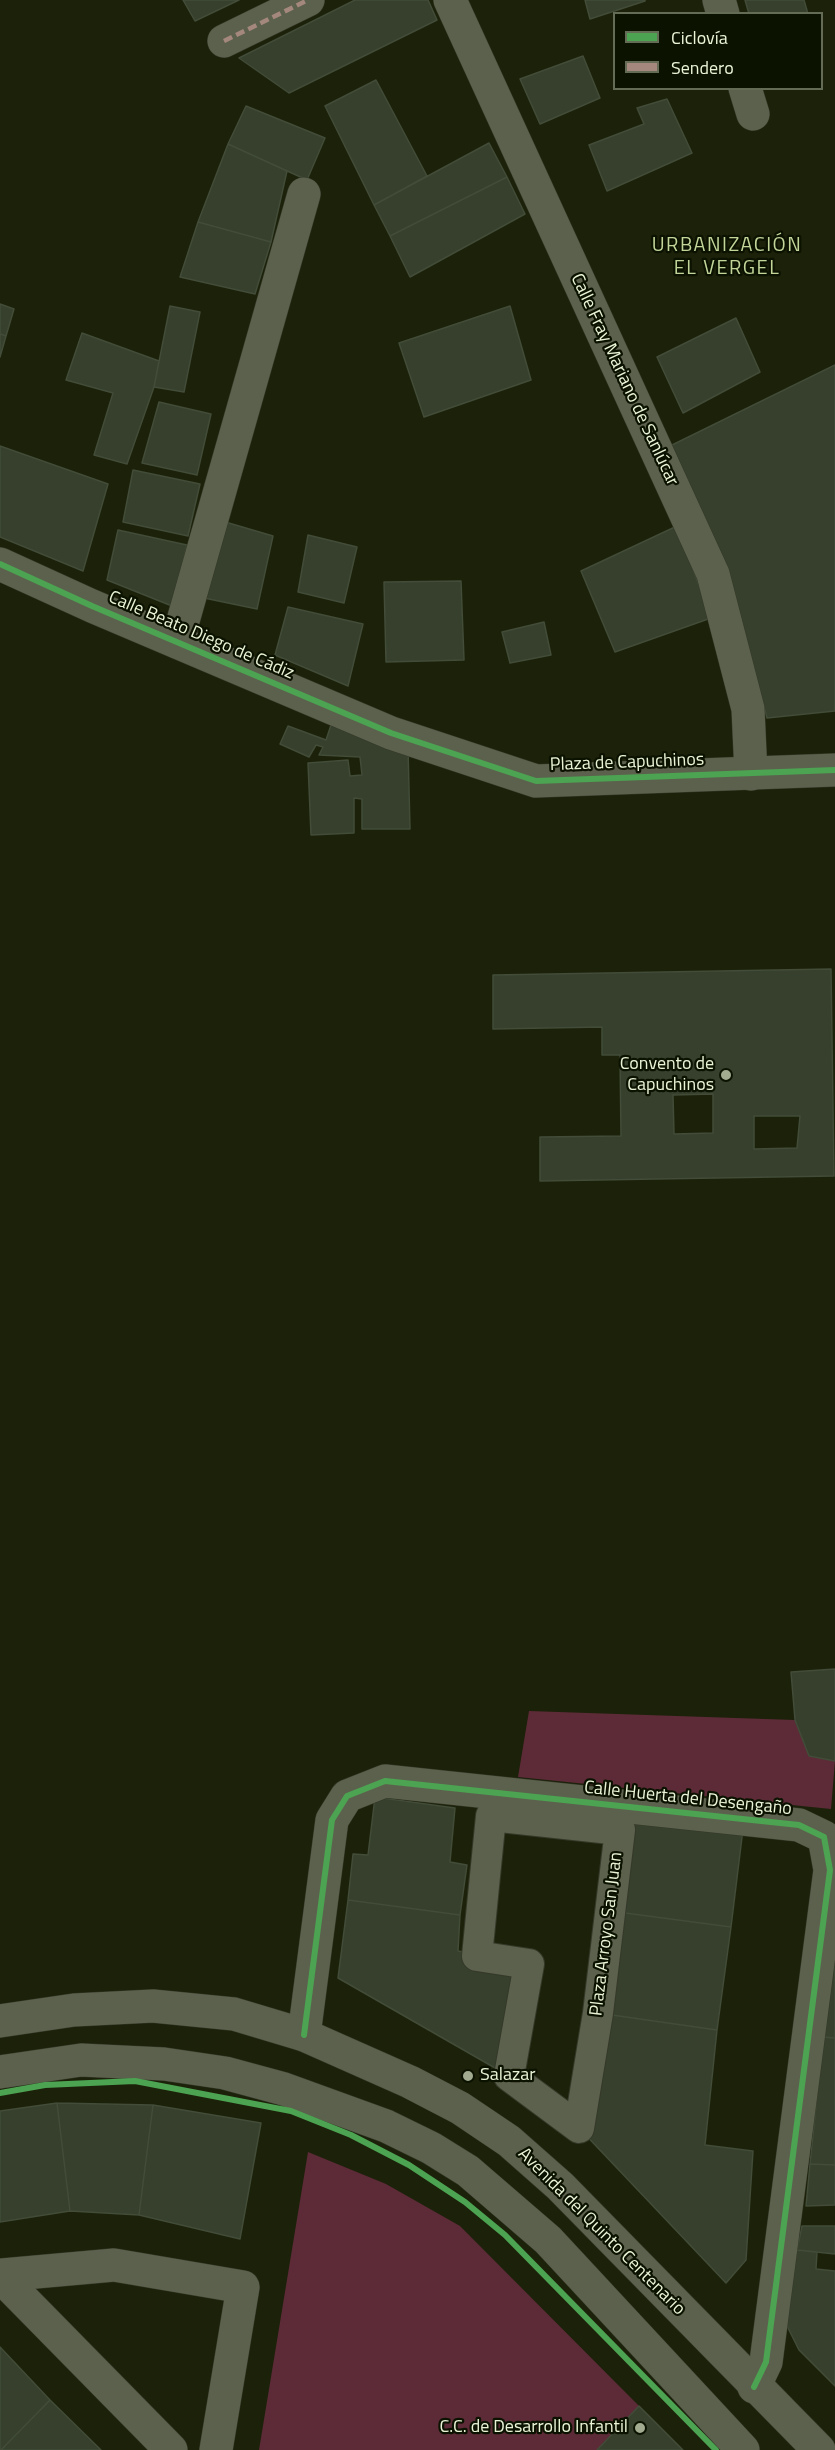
<!DOCTYPE html>
<meta charset="utf-8">
<style>
body{margin:0}
#map{position:relative;width:835px;height:2450px;overflow:hidden;background:#1c210a;font-family:"Titillium Web",sans-serif}
canvas{display:block}
.legend{position:absolute;left:613px;top:12px;width:210px;height:78px;box-sizing:border-box;background:#0c1200;border:2px solid #656c56;margin:0;padding:8px 10px;list-style:none;font-size:18px;color:#eaf4d6}
.legend li{display:flex;align-items:center;gap:12px;height:30px}
.legend b{width:30px;border:2px solid #656c56}
</style>
<div id="map">
<canvas width="835" height="2450"></canvas>
<ul class="legend">
<li><b style="height:8px;background:#4ca352"></b>Ciclovía</li>
<li><b style="height:8px;background:#a5887d"></b>Sendero</li>
</ul>
</div>
<script>
const ctx = document.querySelector('canvas').getContext('2d');
ctx.lineJoin = 'round';
function fillPath(path, color) {
  ctx.fillStyle = color;
  ctx.fill(path, 'evenodd');
}
function trace(path, color, width, dash) {
  ctx.strokeStyle = color;
  ctx.lineWidth = width;
  ctx.lineCap = dash ? 'butt' : 'round';
  ctx.setLineDash(dash || []);
  ctx.stroke(path);
}
function drawText(font, color, halo, rows, align = 'center') {
  ctx.font = font + ' "Titillium Web",sans-serif';
  ctx.lineWidth = 4.5;
  ctx.setLineDash([]);
  ctx.textBaseline = 'middle';
  ctx.strokeStyle = halo;
  ctx.fillStyle = color;
  for (const [text, x, y, turn = 0] of rows) {
    ctx.save();
    ctx.translate(x, y);
    ctx.rotate((+turn || 0) * Math.PI / 180);
    ctx.textAlign = isNaN(turn) ? turn : align;
    if (halo) ctx.strokeText(text, 0, 0);
    ctx.fillText(text, 0, 0);
    ctx.restore();
  }
}
fillPath(new Path2D(`
 M 529,1711 L 795,1720 L 809,1756 L 835,1761 L 831,1809 L 518,1777 Z
 M 308,2152 L 386,2184 L 460,2226 L 639,2406 L 597,2450 L 259,2450 Z`), '#5c2b37');
const building = new Path2D(`
 M 183,0 L 239,0 L 195,21 Z
 M 355,0 L 428,0 L 437,20 L 289,93 L 239,58 Z
 M 585,0 L 645,0 L 645,1 L 590,19 Z
 M 745,0 L 804,0 L 808,14 L 749,14 Z
 M 583,56 L 600,98 L 540,124 L 520,79 Z
 M 376,80 L 427,176 L 374,205 L 325,106 Z
 M 667,99 L 692,153 L 607,191 L 589,145 L 644,124 L 637,108 Z
 M 246,106 L 325,138 L 307,180 L 228,144 Z
 M 489,143 L 507,177 L 390,236 L 374,205 Z
 M 228,144 L 287,171 L 271,242 L 198,222 Z
 M 507,177 L 525,214 L 410,277 L 390,236 Z
 M 198,222 L 271,242 L 255,294 L 180,277 Z
 M 0,304 L 14,309 L 6,336 L 0,334 Z
 M 170,306 L 200,312 L 184,392 L 154,387 Z
 M 510,306 L 531,380 L 424,417 L 399,343 Z
 M 736,318 L 760,372 L 683,413 L 657,357 Z
 M 82,333 L 159,361 L 154,387 L 127,464 L 94,455 L 113,393 L 66,380 Z
 M 0,334 L 6,336 L 0,357 Z
 M 835,365 L 835,711 L 767,718 L 726,566 L 670,446 Z
 M 159,402 L 211,414 L 197,475 L 142,463 Z
 M 0,446 L 108,484 L 83,571 L 0,537 Z
 M 133,470 L 200,484 L 188,536 L 123,522 Z
 M 222,521 L 273,536 L 257,609 L 204,598 Z
 M 677,526 L 711,618 L 615,652 L 581,571 Z
 M 118,530 L 187,545 L 172,606 L 107,580 Z
 M 308,535 L 357,547 L 344,603 L 298,592 Z
 M 461,581 L 464,660 L 386,662 L 384,582 Z
 M 288,607 L 363,624 L 348,686 L 275,655 Z
 M 544,622 L 551,655 L 510,663 L 502,632 Z
 M 332,722 L 408,748 L 410,829 L 362,829 L 362,799 L 354,798 L 354,833 L 311,835 L 308,763 L 348,760 L 350,776 L 362,775 L 360,757 L 319,755 L 323,747 L 316,745 L 309,757 L 280,744 L 288,726 L 326,740 Z
 M 831,969 L 834,1176 L 540,1181 L 540,1137 L 621,1136 L 620,1055 L 602,1055 L 602,1027 L 493,1029 L 493,975 ZM 713,1094 L 713,1133 L 674,1134 L 673,1095 ZM 754,1116 L 800,1116 L 797,1148 L 754,1149 Z
 M 835,1669 L 835,1761 L 809,1756 L 795,1720 L 791,1672 Z
 M 375,1797 L 455,1808 L 450,1862 L 467,1865 L 460,1915 L 348,1900 L 353,1854 L 368,1855 Z
 M 621,1817 L 743,1829 L 731,1927 L 610,1911 Z
 M 348,1900 L 460,1915 L 458,1951 L 529,1964 L 509,2076 L 338,1978 Z
 M 610,1911 L 731,1927 L 717,2030 L 598,2013 Z
 M 835,1955 L 835,2038 L 823,2037 Z
 M 598,2013 L 717,2030 L 705,2145 L 753,2151 L 746,2260 L 726,2283 L 579,2128 Z
 M 823,2037 L 835,2038 L 835,2165 L 810,2164 Z
 M 57,2103 L 70,2211 L 0,2222 L 0,2111 Z
 M 57,2103 L 153,2105 L 139,2215 L 70,2211 Z
 M 153,2105 L 261,2123 L 240,2239 L 139,2215 Z
 M 810,2164 L 835,2165 L 835,2205 L 806,2206 Z
 M 802,2226 L 835,2226 L 835,2254 L 797,2250 Z
 M 797,2250 L 817,2252 L 816,2269 L 835,2271 L 835,2386 L 799,2350 L 785,2322 Z
 M 0,2347 L 50,2400 L 1,2450 L 0,2450 Z
 M 50,2400 L 101,2450 L 1,2450 Z
 M 639,2406 L 683,2450 L 597,2450 Z`);
fillPath(building, '#36402d');
trace(building, '#424c38', 1.5);
const pedestrian = new Path2D(`
 M 491,1816 L 620,1830 L 598,2013 L 579,2128 L 509,2076 L 529,1964 L 477,1956 Z`);
const minor = new Path2D(`
 M 450,0 L 713,574 L 748,709 L 751,774
 M 719,0 L 723,14
 M 224,41 L 308,0
 M 745,88 L 753,114
 M 177,642 L 304,194
 M 304,2035 L 332,1820 L 347,1796 L 385,1781 L 799,1825 L 824,1837 L 830,1870 L 766,2362 L 754,2387
 M 2,2275 L 114,2265 L 243,2287 L 216,2450
 M 0,2276 L 171,2450`);
const tertiary = new Path2D(`
 M 0,564 L 92,606 L 391,733 L 536,781 L 835,770
 M 0,2021 L 74,2010 L 153,2006 L 234,2014 L 304,2035 L 410,2082 L 460,2108 L 509,2141 L 560,2186 L 819,2450
 M 0,2072 L 81,2060 L 164,2064 L 225,2073 L 284,2089 L 386,2126 L 431,2148 L 468,2171 L 548,2240 L 743,2450`);
trace(pedestrian, '#353929', 32);
trace(minor, '#353929', 34);
trace(tertiary, '#353929', 34);
trace(pedestrian, '#5c614d', 30);
trace(minor, '#5c614d', 33);
trace(tertiary, '#5c614d', 33);
trace(new Path2D(`
 M 224,41 L 308,0`), '#a5887d', 4.5, [9, 4.5]);
trace(new Path2D(`
 M 0,564 L 92,606 L 391,733 L 536,781 L 835,770
 M 304,2035 L 332,1820 L 347,1796 L 385,1781 L 799,1825 L 824,1837 L 830,1870 L 766,2362 L 754,2387
 M 0,2093 L 45,2085 L 135,2081 L 291,2111 L 351,2135 L 409,2165 L 465,2202 L 505,2235 L 716,2450`), '#4ca352', 6);
for (const [x, y, r, color] of [
 [726,1075,6,"#a2aa8f"],
 [468,2076,6,"#a2aa8f"],
 [640,2428,6,"#a2aa8f"]
]) {
  const dot = new Path2D();
  dot.arc(x, y, r, 0, 2 * Math.PI);
  ctx.fillStyle = color;
  ctx.fill(dot);
  trace(dot, '#0c1200', 2);
}
drawText('18px', '#eaf4d6', '#0c1200', [
 ["Calle Fray Mariano de Sanlúcar",624,380,65],
 ["Calle Beato Diego de Cádiz",201,636,23],
 ["Plaza de Capuchinos",627,763,-2],
 ["Calle Huerta del Desengaño",688,1799,6],
 ["Plaza Arroyo San Juan",607,1934,-83],
 ["Avenida del Quinto Centenario",601,2232,45]
]);
drawText('18px', '#eaf4d6', '#0c1200', [
 ["Convento de",714,1065],
 ["Capuchinos",714,1086],
 ["Salazar",480,2076,"left"],
 ["C.C. de Desarrollo Infantil",628,2428]
], 'right');
ctx.letterSpacing = '1.5px';
drawText('20px', '#c3d69a', '#0c1200', [
 ["URBANIZACIÓN",727,246],
 ["EL VERGEL",727,269]
]);
ctx.letterSpacing = '0px';
</script>
